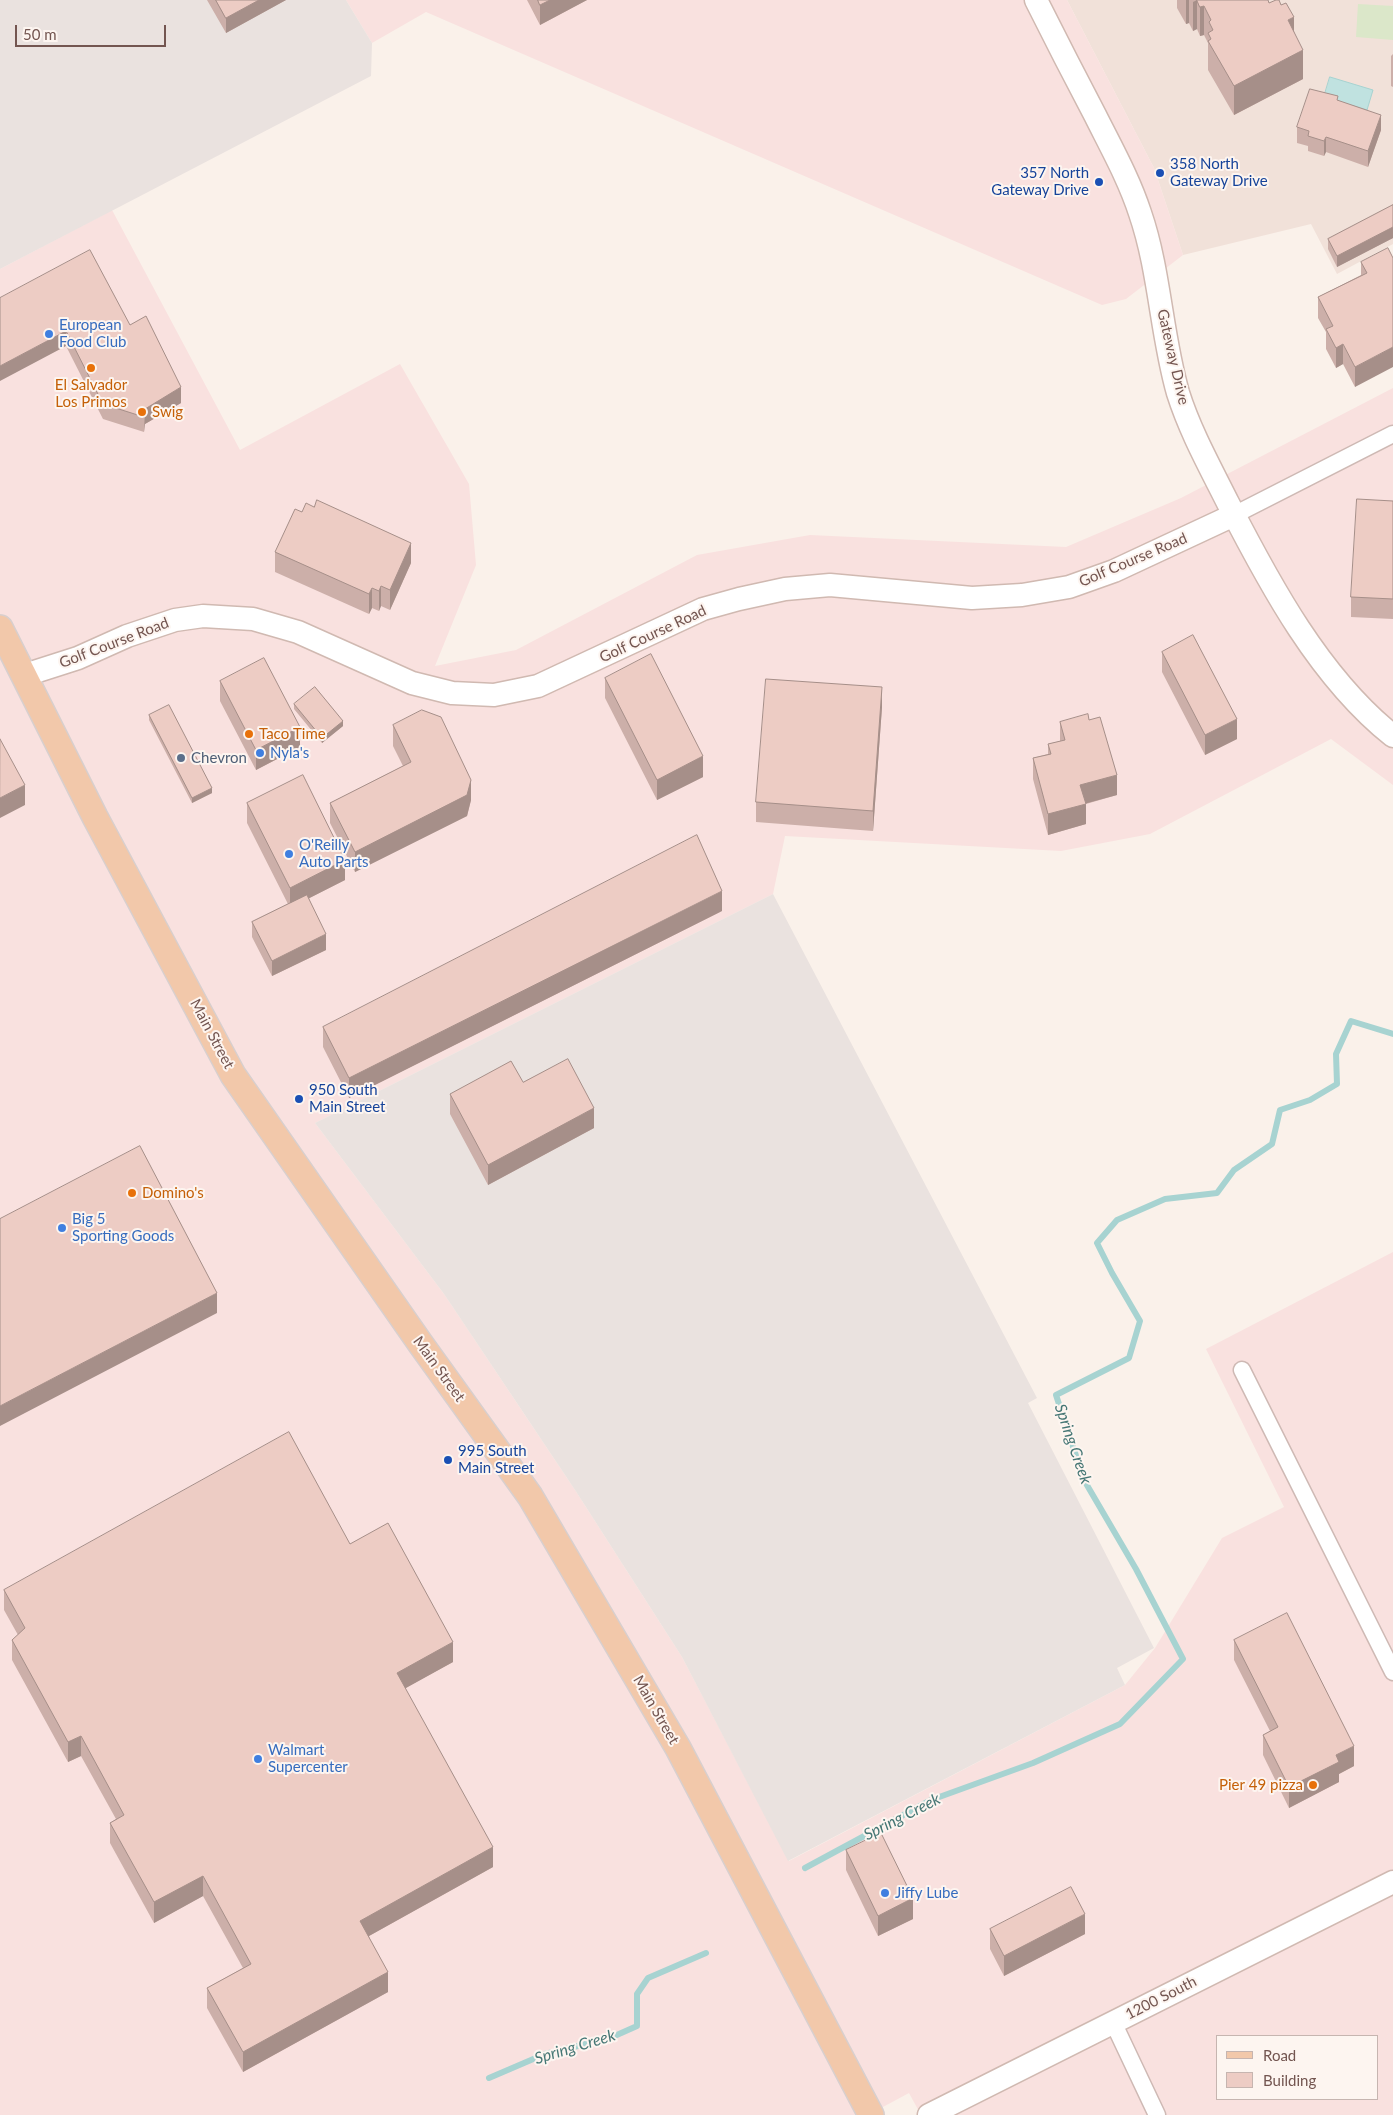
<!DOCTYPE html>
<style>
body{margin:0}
#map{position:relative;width:1393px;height:2115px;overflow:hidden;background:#faf1ea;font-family:Lato,sans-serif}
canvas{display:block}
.legend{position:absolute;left:1216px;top:2035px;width:162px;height:65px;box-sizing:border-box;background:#fdf5f0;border:1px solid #c6b5b0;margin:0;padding:6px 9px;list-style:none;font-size:15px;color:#735550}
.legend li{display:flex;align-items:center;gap:10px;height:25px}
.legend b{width:25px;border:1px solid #c6b5b0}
.scale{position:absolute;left:15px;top:25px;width:151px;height:22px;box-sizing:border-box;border:2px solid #735550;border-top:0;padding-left:6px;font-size:15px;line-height:18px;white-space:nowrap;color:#735550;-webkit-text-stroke:4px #fdf5f0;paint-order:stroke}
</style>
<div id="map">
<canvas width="1393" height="2115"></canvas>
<ul class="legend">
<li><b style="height:6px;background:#f2c8aa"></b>Road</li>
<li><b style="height:14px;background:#edccc4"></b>Building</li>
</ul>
<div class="scale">50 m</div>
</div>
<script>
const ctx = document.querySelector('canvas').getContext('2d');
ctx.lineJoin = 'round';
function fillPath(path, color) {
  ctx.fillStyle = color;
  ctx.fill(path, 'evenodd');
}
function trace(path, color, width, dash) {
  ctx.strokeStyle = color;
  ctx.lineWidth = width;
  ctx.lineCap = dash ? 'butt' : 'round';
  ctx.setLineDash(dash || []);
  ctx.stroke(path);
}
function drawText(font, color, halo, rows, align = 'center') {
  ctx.font = font + ' Lato,sans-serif';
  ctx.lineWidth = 4;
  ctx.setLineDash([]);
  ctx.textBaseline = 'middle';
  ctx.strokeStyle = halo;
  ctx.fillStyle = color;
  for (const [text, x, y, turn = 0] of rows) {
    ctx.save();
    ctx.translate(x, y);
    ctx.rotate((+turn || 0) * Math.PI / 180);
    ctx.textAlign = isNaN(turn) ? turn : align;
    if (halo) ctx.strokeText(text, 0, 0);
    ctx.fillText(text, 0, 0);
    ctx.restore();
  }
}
fillPath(new Path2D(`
 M 1067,0 L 1393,0 L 1393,244 L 1337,274 L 1311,224 L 1183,255 L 1154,168 Z`), '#f1e1d9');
fillPath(new Path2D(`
 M 346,0 L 1067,0 L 1154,168 L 1183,255 L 1126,299 L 1102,305 L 426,12 L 372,43 Z
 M 112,210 L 240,450 L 400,364 L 469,484 L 476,565 L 435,666 L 516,650 L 697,555 L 810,535 L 1066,547 L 1181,498 L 1393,388 L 1393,785 L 1331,739 L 1150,834 L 1061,851 L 785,836 L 773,894 L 315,1123 L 444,1294 L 575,1490 L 682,1657 L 789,1861 L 1125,1685 L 1155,1648 L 1222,1538 L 1284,1507 L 1206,1349 L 1393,1252 L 1393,2115 L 921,2115 L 909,2093 L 868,2115 L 0,2115 L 0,269 ZM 1217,2036 L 1377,2036 L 1377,2099 L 1217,2099 Z`), '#f9e1df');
fillPath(new Path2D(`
 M 0,0 L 346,0 L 372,43 L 371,76 L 0,269 Z
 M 773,894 L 1037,1398 L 1028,1403 L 1154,1648 L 1117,1668 L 1125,1685 L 788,1861 L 682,1657 L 575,1490 L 444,1294 L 315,1123 Z`), '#eae2df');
fillPath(new Path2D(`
 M 1358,4 L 1393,6 L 1393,40 L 1356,37 Z`), '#dbe7c9');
const water = new Path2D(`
 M 1330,77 L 1373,90 L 1367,110 L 1324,97 Z`);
fillPath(water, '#c0e2e0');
trace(water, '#a7d3d1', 1);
trace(new Path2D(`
 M 805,1868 L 931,1800 L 1033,1763 L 1120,1724 L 1183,1659 L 1136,1569 L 1084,1480 L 1056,1395 L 1129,1358 L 1140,1321 L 1112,1273 L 1097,1243 L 1117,1220 L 1165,1199 L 1217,1193 L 1234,1170 L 1272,1144 L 1280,1110 L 1310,1100 L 1337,1084 L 1336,1054 L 1351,1021 L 1393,1034
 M 489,2078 L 545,2054 L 610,2038 L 637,2026 L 637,1994 L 648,1978 L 706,1953`), '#a7d3d1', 6);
const street = new Path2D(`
 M 1234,515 L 1393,434
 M 1242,1370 L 1393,1672
 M 1113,2022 L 1157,2115`);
const secondary = new Path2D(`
 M 1036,0 C 1055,38 1075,77 1095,115 C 1111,147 1129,179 1140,213 C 1160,271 1161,334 1178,393 C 1190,431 1210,467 1228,503 C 1270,585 1320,678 1393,736
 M 25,675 L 78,658 L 127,636 L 175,620 L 203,616 L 253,619 L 298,632 L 412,683 L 452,693 L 494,695 L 538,686 L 703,609 L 739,599 L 785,589 L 830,585 L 972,598 L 1022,595 L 1069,587 L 1114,571 L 1234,515
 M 929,2115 L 1393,1882`);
const primary = new Path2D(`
 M 0,628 L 95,817 L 233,1075 L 420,1343 L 530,1496 L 678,1748 L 871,2115`);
trace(street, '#ceb9b4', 19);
trace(secondary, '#d0b9b1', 25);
trace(primary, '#d8cfce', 28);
trace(street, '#fff', 16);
trace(secondary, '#fff', 22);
trace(primary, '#f2c8aa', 25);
fillPath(new Path2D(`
 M 207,0 L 286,0 L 226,33 Z
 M 527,0 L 587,0 L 540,25 Z
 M 1177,0 L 1268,0 L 1269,3 L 1294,31 L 1303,79 L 1234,115 L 1208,70 L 1208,43 L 1204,35 L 1200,36 L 1197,29 L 1193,31 L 1189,23 L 1186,24 L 1177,8 Z
 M 1393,54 L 1393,87 L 1391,86 L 1391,56 Z
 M 1338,100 L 1381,130 L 1368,167 L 1326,152 L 1324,156 L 1308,151 L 1308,146 L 1297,143 L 1297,127 Z
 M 1393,205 L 1393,238 L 1337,267 L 1328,249 L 1328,239 Z
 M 1388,248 L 1355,387 L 1343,364 L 1336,368 L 1326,349 L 1326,332 L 1318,318 L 1318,297 L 1361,275 L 1361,262 Z
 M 0,298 L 130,325 L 181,403 L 145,424 L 144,432 L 103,419 L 66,346 Z
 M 1393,501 L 1393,619 L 1351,617 L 1351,597 Z
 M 275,552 L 411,563 L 390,610 L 381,606 L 379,611 L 372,608 L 369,614 L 275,572 Z
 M 1162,652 L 1237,739 L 1205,755 L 1162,672 Z
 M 605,678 L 703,777 L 657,800 L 605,698 Z
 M 220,681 L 300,747 L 256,770 L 220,701 Z
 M 294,704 L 343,726 L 322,743 L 294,709 Z
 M 882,707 L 873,831 L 756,822 L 756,802 Z
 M 149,715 L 212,793 L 192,803 L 149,720 Z
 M 1089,720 L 1117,795 L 1086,804 L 1086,824 L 1048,835 L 1033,779 L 1033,758 L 1048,754 L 1048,744 L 1060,741 L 1060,722 Z
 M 393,725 L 471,800 L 467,816 L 355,872 L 330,823 L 330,803 L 403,766 L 393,746 Z
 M 247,803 L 345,880 L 309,898 L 326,950 L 272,976 L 252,937 L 252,922 L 288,904 L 247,823 Z
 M 722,911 L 349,1098 L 323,1047 L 323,1027 Z
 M 523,1082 L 594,1128 L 488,1185 L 450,1114 L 450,1094 Z
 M 350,1544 L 453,1662 L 405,1688 L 493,1867 L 369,1936 L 388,1992 L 243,2072 L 207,2008 L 207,1988 L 243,1968 L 203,1896 L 154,1923 L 110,1843 L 110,1823 L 116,1819 L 81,1756 L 68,1762 L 12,1660 L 12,1640 L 18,1635 L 4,1610 L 4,1590 Z
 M 1234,1640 L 1354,1766 L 1339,1774 L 1339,1782 L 1289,1808 L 1263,1755 L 1263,1735 L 1270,1731 L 1234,1660 Z
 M 846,1850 L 913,1919 L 878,1936 L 846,1870 Z
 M 990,1929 L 1085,1934 L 1004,1976 L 990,1949 Z`), '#ccafa9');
fillPath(new Path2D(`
 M 259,0 L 286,0 L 226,33 L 226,18 Z
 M 550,0 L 587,0 L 540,25 L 540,5 Z
 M 1186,0 L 1189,0 L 1189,23 L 1186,24 Z
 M 1197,0 L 1197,29 L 1193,31 L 1193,2 Z
 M 1204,6 L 1204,35 L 1200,36 L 1200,7 Z
 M 1294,17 L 1294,47 L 1288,20 Z
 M 1303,50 L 1303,79 L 1234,115 L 1234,86 Z
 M 1381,115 L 1381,130 L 1368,167 L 1368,151 Z
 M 1326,137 L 1326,152 L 1324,156 L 1324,141 Z
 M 1393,227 L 1393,238 L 1337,267 L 1337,256 Z
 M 66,331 L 66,346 L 0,381 L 0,366 Z
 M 1343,344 L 1343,364 L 1336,368 L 1336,348 Z
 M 1393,347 L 1393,367 L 1355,387 L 1355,367 Z
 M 181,387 L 181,403 L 145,424 L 144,432 L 145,409 Z
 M 411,543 L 411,563 L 390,610 L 390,590 Z
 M 381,586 L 381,606 L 379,611 L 379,591 Z
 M 372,588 L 372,608 L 369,614 L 369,594 Z
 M 882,687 L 882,707 L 873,831 L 873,811 Z
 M 1237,719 L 1237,739 L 1205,755 L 1205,735 Z
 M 343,721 L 343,726 L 322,743 L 322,738 Z
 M 300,727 L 300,747 L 256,770 L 256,750 Z
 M 703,756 L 703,777 L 657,800 L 657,780 Z
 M 1117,775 L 1117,795 L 1080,805 L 1080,785 Z
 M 471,780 L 471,800 L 467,816 L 355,872 L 355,852 Z
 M 25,785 L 25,805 L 0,818 L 0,798 Z
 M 212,788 L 212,793 L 192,803 L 192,798 Z
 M 1086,804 L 1086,824 L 1048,835 L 1048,814 Z
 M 345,860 L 345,880 L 290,908 L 290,888 Z
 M 722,891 L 722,911 L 349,1098 L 349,1078 Z
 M 326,934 L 326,950 L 272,976 L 272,961 Z
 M 594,1108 L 594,1128 L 488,1185 L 488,1165 Z
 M 217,1293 L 217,1313 L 0,1426 L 0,1406 Z
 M 453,1642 L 453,1662 L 397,1693 L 397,1673 Z
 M 81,1736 L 81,1756 L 68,1762 L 68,1742 Z
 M 1354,1746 L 1354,1766 L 1339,1774 L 1339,1782 L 1289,1808 L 1289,1787 L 1336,1755 Z
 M 493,1847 L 493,1867 L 360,1941 L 360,1921 Z
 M 203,1876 L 203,1896 L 154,1923 L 154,1902 Z
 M 913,1898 L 913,1919 L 878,1936 L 878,1916 Z
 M 1085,1914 L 1085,1934 L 1004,1976 L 1004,1956 Z
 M 388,1972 L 388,1992 L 243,2072 L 243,2052 Z`), '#a68f89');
const building = new Path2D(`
 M 216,0 L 259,0 L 226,18 Z
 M 538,0 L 550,0 L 540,5 Z
 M 1197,0 L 1268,0 L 1269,3 L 1276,0 L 1279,0 L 1281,5 L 1286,3 L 1294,17 L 1288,20 L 1303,50 L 1234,86 L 1208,41 L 1211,39 L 1208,33 L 1213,30 L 1209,22 L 1211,20 L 1204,6 L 1200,7 Z
 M 1310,89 L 1338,96 L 1337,100 L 1381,115 L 1368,151 L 1326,137 L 1324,141 L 1308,136 L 1309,131 L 1297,127 Z
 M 1393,205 L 1393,227 L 1337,256 L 1328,239 Z
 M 1388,248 L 1393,258 L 1393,347 L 1355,367 L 1343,344 L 1336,348 L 1326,329 L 1333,326 L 1318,297 L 1367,273 L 1361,262 Z
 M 90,250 L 130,325 L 146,316 L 181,387 L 145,409 L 144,417 L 103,404 L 66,331 L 0,366 L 0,298 Z
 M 1357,499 L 1393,501 L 1393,599 L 1351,597 Z
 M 317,500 L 411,543 L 390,590 L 381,586 L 379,591 L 372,588 L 369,594 L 275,552 L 295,509 L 302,512 L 306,503 L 314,507 Z
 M 1193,635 L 1237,719 L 1205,735 L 1162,652 Z
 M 651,654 L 703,756 L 657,780 L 605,678 Z
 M 264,658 L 300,727 L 256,750 L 220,681 Z
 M 766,679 L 882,687 L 873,811 L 756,802 Z
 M 315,687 L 343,721 L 322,738 L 294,704 Z
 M 169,705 L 212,788 L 192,798 L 149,715 Z
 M 422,710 L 441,717 L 471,780 L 467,795 L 355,852 L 330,803 L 411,762 L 393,725 Z
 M 1088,714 L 1089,720 L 1100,717 L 1117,775 L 1080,785 L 1086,804 L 1048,814 L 1033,758 L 1051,754 L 1048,744 L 1065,740 L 1060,722 Z
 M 0,739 L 25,785 L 0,798 Z
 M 303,775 L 345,860 L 290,888 L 247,803 Z
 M 697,835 L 722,891 L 349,1078 L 323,1027 Z
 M 307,895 L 326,934 L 272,961 L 252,922 Z
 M 568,1059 L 594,1108 L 488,1165 L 450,1094 L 511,1061 L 523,1082 Z
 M 140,1146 L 217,1293 L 0,1406 L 0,1219 Z
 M 289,1432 L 350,1544 L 388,1523 L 453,1642 L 397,1673 L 493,1847 L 360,1921 L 388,1972 L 243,2052 L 207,1988 L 251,1964 L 203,1876 L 154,1902 L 110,1823 L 124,1815 L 81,1736 L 68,1742 L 12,1640 L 25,1628 L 4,1590 Z
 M 1287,1613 L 1354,1746 L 1336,1755 L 1339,1762 L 1289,1787 L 1263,1735 L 1278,1727 L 1234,1640 Z
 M 881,1833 L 913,1898 L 878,1916 L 846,1850 Z
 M 1071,1887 L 1085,1914 L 1004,1956 L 990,1929 Z`);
fillPath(building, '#edccc4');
trace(building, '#a68f89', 1);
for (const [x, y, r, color] of [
 [1160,173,5,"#1a4fb4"],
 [1099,182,5,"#1a4fb4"],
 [49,334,5,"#3f7fe0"],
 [91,368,5,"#e8710a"],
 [142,412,5,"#e8710a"],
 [249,734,5,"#e8710a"],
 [260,753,5,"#3f7fe0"],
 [181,758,5,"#5c6f8a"],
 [289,854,5,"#3f7fe0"],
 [299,1099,5,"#1a4fb4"],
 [132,1193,5,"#e8710a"],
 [62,1228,5,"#3f7fe0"],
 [448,1460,5,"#1a4fb4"],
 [258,1759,5,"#3f7fe0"],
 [1313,1785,5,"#e8710a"],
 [885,1893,5,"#3f7fe0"]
]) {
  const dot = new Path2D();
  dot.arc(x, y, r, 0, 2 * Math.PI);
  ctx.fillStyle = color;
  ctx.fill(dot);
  trace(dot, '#fdf5f0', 2);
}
drawText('15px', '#164399', '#fdf5f0', [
 ["358 North",1170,164],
 ["Gateway Drive",1170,181],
 ["357 North",1089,173,"right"],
 ["Gateway Drive",1089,190,"right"],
 ["950 South",309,1090],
 ["Main Street",309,1107],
 ["995 South",458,1451],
 ["Main Street",458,1468]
], 'left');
drawText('15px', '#366cbe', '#fdf5f0', [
 ["European",59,325],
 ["Food Club",59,342],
 ["Nyla's",270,753],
 ["O'Reilly",299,845],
 ["Auto Parts",299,862],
 ["Big 5",72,1219],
 ["Sporting Goods",72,1236],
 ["Walmart",268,1750],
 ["Supercenter",268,1767],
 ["Jiffy Lube",895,1893]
], 'left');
drawText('15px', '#735550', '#fdf5f0', [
 ["Gateway Drive",1173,357,77],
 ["Golf Course Road",1133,560,-23],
 ["Golf Course Road",653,634,-25],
 ["Golf Course Road",114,643,-21],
 ["Main Street",212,1034,62],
 ["Main Street",439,1369,54],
 ["Main Street",656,1710,60],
 ["1200 South",1161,1998,-27]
]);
drawText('15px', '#c56008', '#fdf5f0', [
 ["El Salvador",91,385,"center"],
 ["Los Primos",91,402,"center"],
 ["Swig",152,412],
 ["Taco Time",259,734],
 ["Domino's",142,1193],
 ["Pier 49 pizza",1303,1785,"right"]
], 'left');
drawText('15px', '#4e5e75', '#fdf5f0', [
 ["Chevron",191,758]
], 'left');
drawText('italic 16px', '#457674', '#fdf5f0', [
 ["Spring Creek",1073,1444,71],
 ["Spring Creek",902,1817,-27],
 ["Spring Creek",575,2047,-17]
]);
</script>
